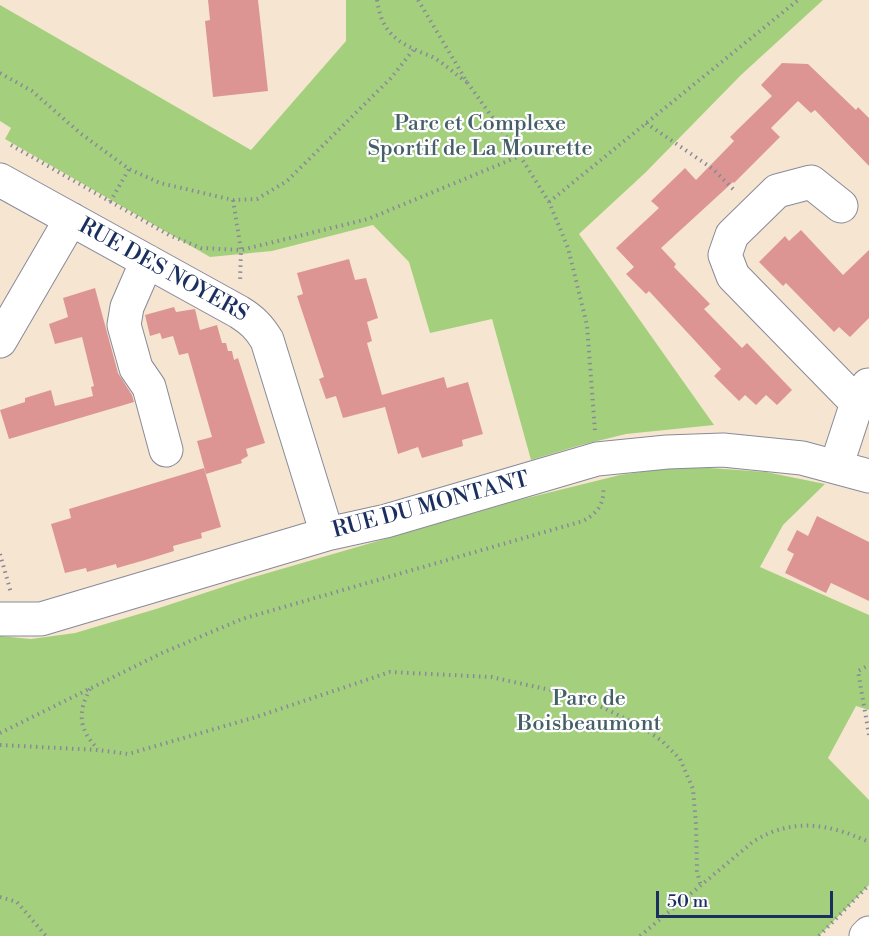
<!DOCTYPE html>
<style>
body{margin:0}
#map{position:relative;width:869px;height:936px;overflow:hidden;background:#f6e6d1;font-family:"Libre Bodoni",serif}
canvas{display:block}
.scale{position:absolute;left:656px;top:891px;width:177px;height:27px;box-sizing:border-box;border:3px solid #1b2f5e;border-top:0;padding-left:8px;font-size:18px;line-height:21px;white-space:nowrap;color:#1b2f5e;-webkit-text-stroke:4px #fff;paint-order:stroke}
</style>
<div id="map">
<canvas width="869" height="936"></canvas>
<div class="scale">50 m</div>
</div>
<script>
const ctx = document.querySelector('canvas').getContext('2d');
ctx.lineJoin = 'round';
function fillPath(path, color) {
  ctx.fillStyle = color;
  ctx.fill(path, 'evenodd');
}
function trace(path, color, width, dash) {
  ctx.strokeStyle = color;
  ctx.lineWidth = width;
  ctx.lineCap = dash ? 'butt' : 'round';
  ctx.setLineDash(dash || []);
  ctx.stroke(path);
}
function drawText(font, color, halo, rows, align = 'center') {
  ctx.font = font + ' "Libre Bodoni",serif';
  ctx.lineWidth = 4.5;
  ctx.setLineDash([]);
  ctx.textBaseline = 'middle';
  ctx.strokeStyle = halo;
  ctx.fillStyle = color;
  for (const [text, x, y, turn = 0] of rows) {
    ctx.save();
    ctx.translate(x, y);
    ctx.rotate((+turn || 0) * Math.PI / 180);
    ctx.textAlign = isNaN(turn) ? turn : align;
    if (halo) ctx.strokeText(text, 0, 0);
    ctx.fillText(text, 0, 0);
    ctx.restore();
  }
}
fillPath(new Path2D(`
 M 346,0 L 823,0 L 741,75 L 645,173 L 579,234 L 714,425 L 626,434 L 581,445 L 531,460 L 492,319 L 430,333 L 409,262 L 373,225 L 272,251 L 210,257 L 5,139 L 11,128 L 0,121 L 0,5 L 251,150 L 346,41 Z
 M 682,466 L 766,472 L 825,484 L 783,525 L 760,567 L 869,615 L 869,710 L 856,706 L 828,758 L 869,800 L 869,885 L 819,936 L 0,936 L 0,636 L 31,639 L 75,633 L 156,609 L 247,579 L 519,500 L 620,475 Z`), '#a4d07d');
fillPath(new Path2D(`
 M 208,0 L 258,0 L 268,91 L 213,97 L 205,21 L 210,20 Z
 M 782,63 L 808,64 L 856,110 L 858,107 L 869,118 L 869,166 L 815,110 L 811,113 L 798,101 L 771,128 L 780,137 L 734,183 L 733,182 L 661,248 L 676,264 L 674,267 L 710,304 L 704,309 L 742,348 L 747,343 L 792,390 L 777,405 L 766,395 L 756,405 L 745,395 L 739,401 L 714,376 L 721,369 L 649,291 L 646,294 L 626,274 L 634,267 L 616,248 L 659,208 L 651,201 L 685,168 L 696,180 L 734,141 L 730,137 L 772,96 L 761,85 Z
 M 801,230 L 843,275 L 869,250 L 869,318 L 850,337 L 839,327 L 834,332 L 786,283 L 783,286 L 759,262 L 785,236 L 789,241 Z
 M 349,259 L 355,280 L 366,278 L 378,318 L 367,322 L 372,341 L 367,343 L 382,395 L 444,377 L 447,388 L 468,382 L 483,434 L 462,440 L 463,446 L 422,458 L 418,447 L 398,454 L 385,407 L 343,418 L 336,396 L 326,399 L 319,379 L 324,377 L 297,296 L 303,294 L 297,273 Z
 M 95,288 L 118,373 L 132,395 L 134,402 L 9,439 L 0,410 L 25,402 L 25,398 L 51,390 L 55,406 L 93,396 L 91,387 L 94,386 L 82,337 L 55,344 L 49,324 L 68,317 L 63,298 Z
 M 174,307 L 176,312 L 195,309 L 200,330 L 217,325 L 222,343 L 226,343 L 228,351 L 232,351 L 234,360 L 238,358 L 265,443 L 246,449 L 248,456 L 241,460 L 242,463 L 206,474 L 197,441 L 212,437 L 188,353 L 179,355 L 173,336 L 162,339 L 160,333 L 150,336 L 145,315 Z
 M 204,468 L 221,527 L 201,533 L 202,538 L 173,546 L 174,551 L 145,560 L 117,568 L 116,564 L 87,572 L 86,568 L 65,573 L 51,524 L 71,518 L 69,509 Z
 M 817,516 L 869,542 L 869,601 L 831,583 L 826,593 L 785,573 L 794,554 L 787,550 L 797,530 L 808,536 Z`), '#dd9594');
const minor = new Path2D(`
 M 0,180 L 239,312 C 252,320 259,327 267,340 L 327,534
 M 841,206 L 811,182 L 777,191 L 732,235 L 725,255 L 733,276 L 857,403
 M 147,261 L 127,307 L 124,325 L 136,368 L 149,387 L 166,450
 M 0,341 L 71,219
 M 836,467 L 857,403 L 868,385
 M 0,619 L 41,619 L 327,534 L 386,521 L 597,459 L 667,452 L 723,450 L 802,458 L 869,476
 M 866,936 L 869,933`);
trace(minor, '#888a98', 35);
trace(new Path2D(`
 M 377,0 C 381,26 390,38 414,49 C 421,53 430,55 436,59 C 447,66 456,75 467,82
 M 418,0 L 467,82 L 520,156 L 549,202 L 568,248 L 587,325 L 595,431
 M 0,73 L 32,91 L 80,133 L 129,169 L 160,183 L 233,200 L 257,199 L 287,181 L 391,78 L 414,49
 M 646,123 L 713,169 L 736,192
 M 11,145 L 169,235 L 201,248 L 241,250 L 368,219 L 520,156
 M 233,200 L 241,250 L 240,282
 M 110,202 L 129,169
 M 549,202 L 798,0
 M 0,554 L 11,593
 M 90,689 C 77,713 79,730 98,749
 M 0,733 L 162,653 L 242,619 L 583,521 C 598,513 605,503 603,486
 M 869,735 L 858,671 L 869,665
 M 0,745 L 98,750 L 128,754 L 256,717 L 390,672 L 491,677 L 564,693 L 604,708 L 642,727 L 662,741 L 680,759 L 693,789 L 696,824 L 697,871 L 701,887
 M 0,897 L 17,902 L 46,936
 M 640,936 L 754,841 C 794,817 829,824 869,842
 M 819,936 L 869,885`), '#888a98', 4, [1.5, 4.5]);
trace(minor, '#fff', 33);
drawText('22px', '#445f67', '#fff', [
 ["Parc et Complexe",480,125],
 ["Sportif de La Mourette",480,150],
 ["Parc de",589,700],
 ["Boisbeaumont",589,725]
]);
drawText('22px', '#1b2f5e', '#fff', [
 ["RUE DES NOYERS",163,271,29],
 ["RUE DU MONTANT",431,506,-15]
]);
</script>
